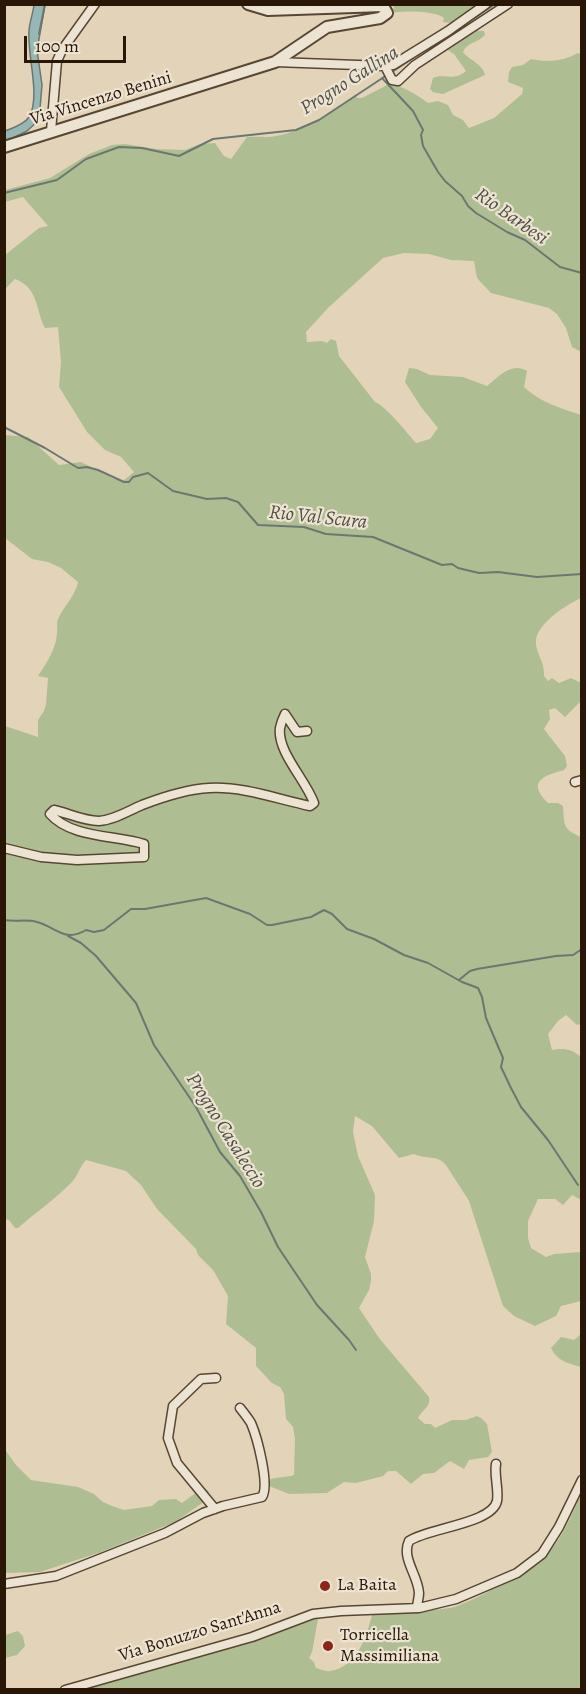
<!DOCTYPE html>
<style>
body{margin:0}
#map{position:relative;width:586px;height:1694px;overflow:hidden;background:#e3d4b9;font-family:Alegreya,serif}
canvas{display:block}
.frame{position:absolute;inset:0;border:6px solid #2a1607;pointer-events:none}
.scale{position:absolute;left:24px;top:36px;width:102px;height:27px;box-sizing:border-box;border:3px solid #2a1607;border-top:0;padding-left:8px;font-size:18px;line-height:21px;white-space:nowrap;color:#2a1607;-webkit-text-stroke:4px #ede3d2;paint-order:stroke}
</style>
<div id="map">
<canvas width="586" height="1694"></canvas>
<div class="frame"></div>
<div class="scale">100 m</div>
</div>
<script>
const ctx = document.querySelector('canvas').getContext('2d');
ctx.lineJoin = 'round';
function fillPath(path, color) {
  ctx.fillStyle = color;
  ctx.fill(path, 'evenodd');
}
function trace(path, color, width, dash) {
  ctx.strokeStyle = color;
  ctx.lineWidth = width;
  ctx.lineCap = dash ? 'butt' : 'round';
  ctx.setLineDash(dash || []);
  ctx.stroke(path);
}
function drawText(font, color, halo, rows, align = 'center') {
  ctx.font = font + ' Alegreya,serif';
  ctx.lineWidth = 4.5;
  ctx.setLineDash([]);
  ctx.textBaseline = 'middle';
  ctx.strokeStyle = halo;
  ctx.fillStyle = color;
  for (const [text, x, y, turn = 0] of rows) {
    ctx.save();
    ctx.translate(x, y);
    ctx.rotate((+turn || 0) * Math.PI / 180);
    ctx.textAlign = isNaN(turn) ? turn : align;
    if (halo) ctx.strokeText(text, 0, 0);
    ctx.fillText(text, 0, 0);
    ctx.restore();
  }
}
fillPath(new Path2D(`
 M 394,5 L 475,5 L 468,11 L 465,26 L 468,30 L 484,31 L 485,35 C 478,43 467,42 463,52 C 469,60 483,64 485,75 L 443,94 L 433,92 L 430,89 L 433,78 C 445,73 453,82 466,71 L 454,54 L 446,49 L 421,65 L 409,77 L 414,62 L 454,27 L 450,23 L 443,22 L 444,18 C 433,10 403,11 390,13 L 393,12 Z
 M 578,53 L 581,54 L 581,352 L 572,347 L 566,328 L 557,314 L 549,308 L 491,293 L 477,278 L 474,261 L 451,260 L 429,254 L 404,253 L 383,258 L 329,307 L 306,332 L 307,342 L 322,341 L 327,343 L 331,339 L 336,341 L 339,356 L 375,402 C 387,407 406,432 416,443 L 430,439 L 438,428 L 421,407 L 405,382 L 409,368 L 417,369 L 430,375 L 463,377 L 487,386 C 500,376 511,362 527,371 L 524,387 C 543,404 559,407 581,415 L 581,598 C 566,605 534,625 536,644 C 537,655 545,663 544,676 L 548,681 L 552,678 L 559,683 L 571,678 L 581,683 L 581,701 L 565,717 L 555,708 L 549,710 L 550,719 L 544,729 L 565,756 L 567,766 L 564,770 C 542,776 527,782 548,803 L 558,803 L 563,806 C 565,825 561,828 581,837 L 581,1024 L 577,1025 L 566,1015 L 558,1021 L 548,1034 L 552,1050 C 565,1048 571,1049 581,1057 L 581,1200 L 572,1195 L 563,1205 L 555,1199 L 538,1199 L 528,1221 L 528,1238 L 531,1248 L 546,1257 L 554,1254 L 581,1252 L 581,1301 L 561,1306 L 556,1316 L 535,1326 L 514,1316 L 503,1306 L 469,1201 L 446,1165 C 437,1154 426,1160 414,1154 L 399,1158 L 372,1126 L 355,1116 L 353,1132 L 358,1156 L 375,1195 L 374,1221 L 365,1257 L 371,1274 L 371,1281 L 369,1290 L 359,1308 L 379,1338 L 429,1397 C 431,1407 422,1410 418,1418 L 425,1424 L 431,1424 L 435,1428 L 452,1420 L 466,1420 L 477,1416 L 481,1418 L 487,1424 L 492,1452 L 488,1457 L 469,1460 L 464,1469 L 450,1461 L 434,1473 L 423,1474 L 411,1484 L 396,1471 L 388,1471 L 383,1476 L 356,1483 L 344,1482 L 327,1493 L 289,1494 L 269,1486 L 269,1480 C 278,1476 285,1478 294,1475 L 295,1439 L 293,1427 L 286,1419 L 284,1394 L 280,1387 L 272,1383 L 256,1366 L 256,1348 L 226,1324 L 228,1296 L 224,1289 L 213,1270 L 198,1255 L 196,1249 L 157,1209 L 141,1185 L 126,1171 L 86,1160 C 79,1167 78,1177 70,1184 C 54,1200 35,1213 18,1228 L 15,1228 L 9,1220 L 5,1219 L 5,726 L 38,737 L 38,720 L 44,711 L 46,704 L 48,678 L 38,676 C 47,662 56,649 57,633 C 58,628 56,624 58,619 C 63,607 76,595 78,582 L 61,568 L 48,562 L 32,559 L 5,538 L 5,435 L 28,437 L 59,465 L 81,462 L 114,479 L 123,481 L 134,472 L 121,457 L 105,450 L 87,432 L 59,387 L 61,362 L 58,327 L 45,328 C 35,309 39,288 15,279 L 5,289 L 5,255 L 39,228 L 48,226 L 23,197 L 5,202 L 5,190 L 50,178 L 89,154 L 112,145 L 125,144 L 156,149 L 185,150 L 200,144 L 215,143 L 224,156 L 231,159 L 247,137 C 257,136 267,138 276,136 C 304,131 335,112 356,94 L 357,98 L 362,98 L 391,83 C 405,88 416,94 428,103 L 438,101 L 448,105 L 453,115 L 463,120 L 469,128 L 494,118 L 522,94 L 523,88 L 508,82 L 509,72 L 512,67 L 523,65 L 531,59 C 548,63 564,61 578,53 Z
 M 581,1334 L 581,1367 C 569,1364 557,1361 551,1348 L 561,1337 L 574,1340 Z
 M 4,1448 L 16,1465 L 31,1480 L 78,1487 L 94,1494 L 103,1502 L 112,1506 L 124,1510 L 152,1506 L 159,1500 L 176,1499 L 182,1503 L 197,1492 L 206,1489 L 209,1492 L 208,1499 L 175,1522 L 101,1552 L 40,1572 L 5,1573 Z
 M 581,1493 L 581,1689 L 72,1690 L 157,1664 L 220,1651 L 316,1615 L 318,1619 L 312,1652 L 309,1658 L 314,1662 L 316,1668 C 320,1669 326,1672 330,1671 C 357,1667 366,1638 372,1615 L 371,1611 C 397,1611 424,1612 450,1608 C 474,1603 542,1563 556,1543 C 567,1528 574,1510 581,1493 Z
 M 18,1631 L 23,1636 L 25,1646 L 17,1655 L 5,1658 L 5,1635 Z`), '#afbe92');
const water = new Path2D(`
 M 34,5 L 45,5 L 37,50 L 42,85 L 39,120 L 27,131 L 5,142 L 5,131 C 12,128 24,125 29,117 C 41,97 27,55 29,32 C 29,23 33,14 34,5 Z`);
fillPath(water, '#97b7b7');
trace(water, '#6b7771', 1.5);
trace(new Path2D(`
 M 467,23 L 495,4
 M 39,34 L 45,4
 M 392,72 L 419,54
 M 382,78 L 413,111 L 423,130 L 421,135 L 423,146 L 438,172 L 445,181 L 462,196 L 468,206 L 476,213 L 507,232 L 525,240 L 560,267 L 582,273
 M 4,193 L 57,180 L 86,159 L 119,147 L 142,148 L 179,156 L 213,139 L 296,130 L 319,120 L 387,75
 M 4,427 L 45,448 L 78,468 L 87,467 L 98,470 L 124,482 L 129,482 L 133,477 L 148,473 L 173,491 L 207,499 L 226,498 L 238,502 L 258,525 L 304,527 L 326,534 L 373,537 L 442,565 L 452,564 L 458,568 L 479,573 L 498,572 L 537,577 L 582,574
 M 4,920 C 16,922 26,919 37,922 C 56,927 65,943 86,930 L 94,932 L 104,930 L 131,909 L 145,909 L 206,898 L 250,914 L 267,925 L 272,925 L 311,917 L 324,910 L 332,914 L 347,929 L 374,939 L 404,955 L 428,963 L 462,982 L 478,988 L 482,997 L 486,1018 L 503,1058 L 501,1067 L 511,1088 L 521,1107 L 548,1140 L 578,1185
 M 68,936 L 81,943 L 96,956 L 136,1003 L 154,1045 L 196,1107 L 220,1152 L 240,1176 L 261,1212 L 278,1247 L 317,1305 L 349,1340 L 356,1350
 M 459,980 L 470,971 L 477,969 L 556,956 L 573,955 L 582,949`), '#6b7771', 2);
const minor = new Path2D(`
 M 275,62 L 385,66 L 393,65 L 448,31 L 486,4
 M 385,66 L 392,80 L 398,81 L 415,65 L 508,4
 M 51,131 L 57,61 L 62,50 L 95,4
 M 575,782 L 582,780
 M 4,848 L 41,857 L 77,860 L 144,857 L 144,844 C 115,835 71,838 50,814 L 54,810 C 68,813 83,821 99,821 C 114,820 128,811 142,805 C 163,797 186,789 209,788 C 243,786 277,799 310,806 L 314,803 C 306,780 277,752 280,728 C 281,723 283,718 285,714 L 297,732 L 307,731
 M 215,1509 L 177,1463 L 168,1438 L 173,1406 L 201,1379 L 216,1378
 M 4,1584 L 56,1576 L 165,1533 L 203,1513 L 223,1506 L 262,1497 C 270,1485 257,1437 251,1423 C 248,1418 244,1413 240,1408
 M 417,1608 C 417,1603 419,1598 419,1593 C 418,1575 401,1558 409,1541 C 427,1528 492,1524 497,1501 C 499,1489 494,1476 496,1464
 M 65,1690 L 252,1637 L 313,1614 L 341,1611 L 419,1608 L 456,1599 L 517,1573 L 542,1554 L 559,1527 L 582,1480`);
const tertiary = new Path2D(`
 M 4,147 L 275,62 L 327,27 L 380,18 L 387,13 L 383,6 L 268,10 L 248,4`);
trace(minor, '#584634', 11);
trace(tertiary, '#584634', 14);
trace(minor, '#ede3d2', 8);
trace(tertiary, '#ede3d2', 10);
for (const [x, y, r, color] of [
 [325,1586,6,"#8f2418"],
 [328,1646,6,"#8f2418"]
]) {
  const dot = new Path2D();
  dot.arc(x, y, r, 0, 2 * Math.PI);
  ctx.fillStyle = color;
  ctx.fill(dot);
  trace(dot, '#ede3d2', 2);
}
drawText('18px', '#2a1607', '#ede3d2', [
 ["Via Vincenzo Benini",101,99,-17],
 ["Via Bonuzzo Sant'Anna",200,1632,-17]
]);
drawText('18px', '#2a1607', '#ede3d2', [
 ["La Baita",337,1586],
 ["Torricella",340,1636],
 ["Massimiliana",340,1657]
], 'left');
drawText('italic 20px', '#504e45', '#ede3d2', [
 ["Progno Gallina",350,81,-32],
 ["Rio Barbesi",511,217,35],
 ["Rio Val Scura",318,518,6],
 ["Progno Casaleccio",225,1131,58]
]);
</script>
